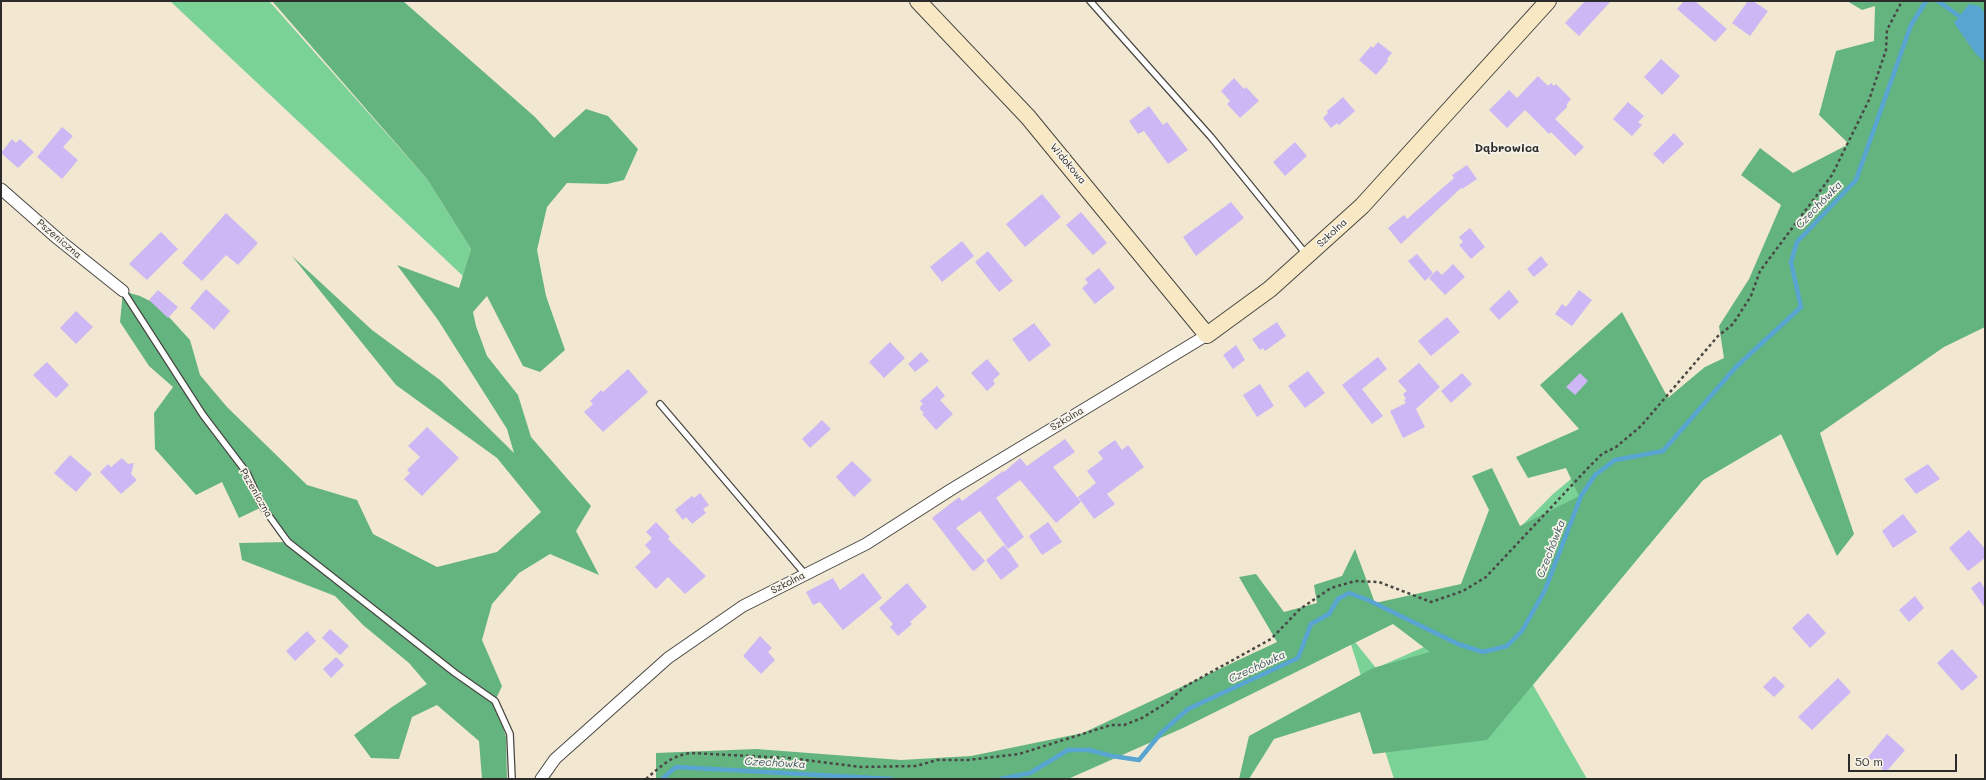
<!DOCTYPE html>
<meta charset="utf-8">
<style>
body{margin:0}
#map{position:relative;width:1986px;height:780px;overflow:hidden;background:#f2e8d1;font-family:Mali,sans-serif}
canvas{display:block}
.frame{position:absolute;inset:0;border:2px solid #2b2b2b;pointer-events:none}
.scale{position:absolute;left:1848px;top:754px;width:109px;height:18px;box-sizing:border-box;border:2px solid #2b2b2b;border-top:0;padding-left:5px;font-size:12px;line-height:14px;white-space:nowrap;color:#2b2b2b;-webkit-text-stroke:3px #f7f3e8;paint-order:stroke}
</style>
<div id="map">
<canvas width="1986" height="780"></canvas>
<div class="frame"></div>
<div class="scale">50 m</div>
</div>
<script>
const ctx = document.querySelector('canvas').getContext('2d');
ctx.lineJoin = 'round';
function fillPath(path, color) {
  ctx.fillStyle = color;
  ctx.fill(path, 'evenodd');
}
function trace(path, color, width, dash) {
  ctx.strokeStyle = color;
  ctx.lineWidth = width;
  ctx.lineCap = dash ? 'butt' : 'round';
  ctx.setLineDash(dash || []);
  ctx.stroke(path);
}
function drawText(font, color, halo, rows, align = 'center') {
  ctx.font = font + ' Mali,sans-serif';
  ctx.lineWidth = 3.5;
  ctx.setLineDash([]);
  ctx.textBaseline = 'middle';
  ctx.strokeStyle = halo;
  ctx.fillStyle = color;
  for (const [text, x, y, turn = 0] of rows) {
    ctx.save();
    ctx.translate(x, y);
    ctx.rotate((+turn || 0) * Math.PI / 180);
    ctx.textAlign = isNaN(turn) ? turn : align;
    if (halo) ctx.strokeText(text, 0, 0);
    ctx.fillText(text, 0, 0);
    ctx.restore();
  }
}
fillPath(new Path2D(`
 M 170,1 L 269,1 L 427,179 L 471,249 L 463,276 Z
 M 1705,367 L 1781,434 L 1703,480 L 1533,685 L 1587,779 L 1394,779 L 1347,632 L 1376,668 L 1495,616 L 1466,582 L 1553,494 Z`), '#7bd297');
fillPath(new Path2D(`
 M 272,1 L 403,1 L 535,117 L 554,138 L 586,109 L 608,116 L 638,149 L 624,180 L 607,184 L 567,183 L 547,207 L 537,250 L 546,296 L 565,350 L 540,372 L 523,366 L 487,296 L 473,312 L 476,326 L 487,356 L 518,395 L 531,437 L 591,506 L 576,531 L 599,575 L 550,554 L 519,573 L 492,604 L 482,640 L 502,686 L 495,701 L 506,737 L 507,779 L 482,779 L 479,741 L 437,705 L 412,717 L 399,759 L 371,758 L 354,735 L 392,707 L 427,684 L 409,663 L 363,625 L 335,596 L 242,560 L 239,543 L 288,542 L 262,507 L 239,518 L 222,482 L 196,495 L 155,449 L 154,413 L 173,387 L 149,366 L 120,322 L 123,291 L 140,296 L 158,305 L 190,340 L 200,375 L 227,407 L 307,485 L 357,500 L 373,534 L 437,567 L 497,552 L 541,512 L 497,458 L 396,385 L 292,256 L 372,330 L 440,380 L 514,453 L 507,429 L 438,320 L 397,265 L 459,288 L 471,249 L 427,179 Z
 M 1847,1 L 1985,1 L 1985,327 L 1944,347 L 1820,433 L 1854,534 L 1837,556 L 1781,434 L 1703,480 L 1487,740 L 1373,754 L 1360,712 L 1274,739 L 1249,779 L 1239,779 L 1249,736 L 1373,668 L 1430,652 L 1393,624 L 1183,728 L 1068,779 L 656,779 L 656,753 L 756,749 L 901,760 L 971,756 L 1083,733 L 1277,642 L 1239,577 L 1256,574 L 1284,612 L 1317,603 L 1314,585 L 1342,576 L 1355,549 L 1375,603 L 1461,584 L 1489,510 L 1472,476 L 1492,468 L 1520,526 L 1579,496 L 1566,468 L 1528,478 L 1516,457 L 1579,429 L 1540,385 L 1622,312 L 1668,398 L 1705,367 L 1724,358 L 1719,326 L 1749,279 L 1781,205 L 1741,175 L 1760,148 L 1793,173 L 1849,144 L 1819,115 L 1836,51 L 1874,41 L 1875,6 L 1862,10 Z`), '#64b480');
fillPath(new Path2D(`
 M 1969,4 L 1979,6 L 1985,13 L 1985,62 L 1976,54 L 1954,23 Z`), '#57a5d0');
trace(new Path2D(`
 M 1938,1 L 1959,16
 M 662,779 L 676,767 L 891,779
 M 1001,779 L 1030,773 L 1068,750 L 1089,750 L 1112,756 L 1139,760 L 1161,733 L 1188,709 L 1298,658 L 1311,624 L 1329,614 L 1338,599 L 1349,593 L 1368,600 L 1458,644 L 1483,652 L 1507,646 L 1522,631 L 1545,590 L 1581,496 L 1595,475 L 1615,460 L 1663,451 L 1736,367 L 1801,307 L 1791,262 L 1797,242 L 1856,180 L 1911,25 L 1926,1`), '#57a5d0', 4.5);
fillPath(new Path2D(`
 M 1585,1 L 1611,1 L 1579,36 L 1565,23 Z
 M 1684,1 L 1695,1 L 1727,29 L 1715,42 L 1677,9 Z
 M 1748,1 L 1753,1 L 1768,11 L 1750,36 L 1732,23 Z
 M 1378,42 L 1392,53 L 1387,59 L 1388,61 L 1376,75 L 1359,60 L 1371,46 L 1373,48 Z
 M 1661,59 L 1680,76 L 1662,95 L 1644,77 Z
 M 1538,76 L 1548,86 L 1551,83 L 1554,86 L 1556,84 L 1571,99 L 1567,104 L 1567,107 L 1555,119 L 1584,147 L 1575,156 L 1551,132 L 1549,134 L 1525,110 L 1507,128 L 1489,110 L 1509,90 L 1517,98 Z
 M 1234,78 L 1244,89 L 1246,87 L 1259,101 L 1240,118 L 1227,104 L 1230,101 L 1221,91 Z
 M 1343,97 L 1355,111 L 1339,125 L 1337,123 L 1331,128 L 1323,118 L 1328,113 L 1327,111 Z
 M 1628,102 L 1644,116 L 1638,122 L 1642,125 L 1632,136 L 1613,119 Z
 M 1149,106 L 1163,125 L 1167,122 L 1188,150 L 1168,164 L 1144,131 L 1138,134 L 1129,121 Z
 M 62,127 L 73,136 L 63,147 L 78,160 L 62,179 L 37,157 Z
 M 1674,133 L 1684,144 L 1663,164 L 1653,154 Z
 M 12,139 L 16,143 L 20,139 L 34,152 L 18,168 L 1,153 Z
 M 1295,142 L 1307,156 L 1285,176 L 1273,162 Z
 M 1467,165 L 1477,179 L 1462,189 L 1461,188 L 1401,244 L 1388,228 L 1404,215 L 1407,219 L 1454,178 L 1452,175 Z
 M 1042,194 L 1061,217 L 1025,247 L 1006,224 Z
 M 1231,202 L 1244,218 L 1196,256 L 1183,237 Z
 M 1081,212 L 1107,243 L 1093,255 L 1066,225 Z
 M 226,213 L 258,243 L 238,265 L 226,255 L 202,281 L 182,263 Z
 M 1470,228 L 1485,247 L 1471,259 L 1459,245 L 1463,242 L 1459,237 Z
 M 161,232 L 178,249 L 147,280 L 129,264 Z
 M 962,241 L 974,256 L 942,282 L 930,267 Z
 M 988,251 L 1013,281 L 999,292 L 975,262 Z
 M 1417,254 L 1433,273 L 1425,281 L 1408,261 Z
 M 1541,256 L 1548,265 L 1534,277 L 1527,269 Z
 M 1453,264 L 1465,277 L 1445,295 L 1429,278 L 1437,270 L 1442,275 Z
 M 1099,268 L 1115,288 L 1095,304 L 1082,288 L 1088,283 L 1085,279 Z
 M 206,289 L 230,311 L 214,330 L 190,308 Z
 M 158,290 L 178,307 L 168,318 L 149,300 Z
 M 1509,290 L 1519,302 L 1499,320 L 1489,309 Z
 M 1579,290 L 1592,300 L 1572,326 L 1555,314 L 1562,304 L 1566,307 Z
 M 76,311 L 93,327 L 76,344 L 60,328 Z
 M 1447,317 L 1460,332 L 1431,356 L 1418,341 Z
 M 1277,322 L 1286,336 L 1265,351 L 1263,348 L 1260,350 L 1252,339 Z
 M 1034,323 L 1051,345 L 1029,362 L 1012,339 Z
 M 890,342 L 905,358 L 884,378 L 869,362 Z
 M 1236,345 L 1245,360 L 1233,369 L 1223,355 Z
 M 921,352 L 929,361 L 915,372 L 908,364 Z
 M 1378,357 L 1387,369 L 1362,389 L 1383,416 L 1372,424 L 1342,385 Z
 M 987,359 L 1000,374 L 993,380 L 995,384 L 987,391 L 971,373 Z
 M 47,362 L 69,385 L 56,398 L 33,375 Z
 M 1419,363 L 1440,387 L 1416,409 L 1425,427 L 1403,438 L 1390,411 L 1406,403 L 1404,400 L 1406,399 L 1403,394 L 1407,391 L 1398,381 Z
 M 628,369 L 648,392 L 603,432 L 584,412 L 593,404 L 590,401 L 601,390 L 603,392 Z
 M 1308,371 L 1325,393 L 1305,408 L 1288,386 Z
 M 1462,373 L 1472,384 L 1451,403 L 1441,391 Z
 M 1580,373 L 1588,381 L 1575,395 L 1566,387 Z
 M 1260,384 L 1274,406 L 1257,417 L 1243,395 Z
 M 937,386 L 945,396 L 940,400 L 953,414 L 936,430 L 922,414 L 924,413 L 919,408 L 923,404 L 920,401 Z
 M 822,420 L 831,429 L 810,448 L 802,439 Z
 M 427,427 L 459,458 L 422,496 L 404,479 L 410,473 L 407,470 L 420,457 L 408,446 Z
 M 1065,439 L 1075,452 L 1053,467 L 1081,502 L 1056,523 L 1020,480 L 996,498 L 1024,537 L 1008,549 L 980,511 L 956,528 L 985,561 L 974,571 L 972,570 L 932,518 L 959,497 L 962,501 L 1003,471 L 1004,472 L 1020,458 L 1027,466 Z
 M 1115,440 L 1122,450 L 1128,445 L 1144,467 L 1107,494 L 1115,504 L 1094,519 L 1078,497 L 1096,483 L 1087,471 L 1103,459 L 1098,452 Z
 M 70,455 L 92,474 L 76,492 L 54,473 Z
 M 122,458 L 128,464 L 134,463 L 131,474 L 137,480 L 121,494 L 100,472 L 108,464 L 111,467 Z
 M 852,461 L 872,480 L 854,497 L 836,477 Z
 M 1928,464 L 1940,479 L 1916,494 L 1904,479 Z
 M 700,493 L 709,505 L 703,509 L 706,513 L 692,524 L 686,517 L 683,520 L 675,510 L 692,496 L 694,498 Z
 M 1903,514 L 1917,532 L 1893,548 L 1882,531 Z
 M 656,522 L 670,537 L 668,539 L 706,576 L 685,594 L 668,577 L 656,589 L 635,567 L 651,552 L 645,545 L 652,538 L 646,532 Z
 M 1048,522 L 1062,542 L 1042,555 L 1029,536 Z
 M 1969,530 L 1985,549 L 1985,558 L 1968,571 L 1949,548 Z
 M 1004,545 L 1019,566 L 1001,580 L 986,560 Z
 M 863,573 L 882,598 L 843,630 L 820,602 L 813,605 L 806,592 L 833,578 L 840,590 Z
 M 1980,581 L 1985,589 L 1985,608 L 1971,588 Z
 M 907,583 L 927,607 L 910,622 L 912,624 L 898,636 L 890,627 L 893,624 L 879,608 Z
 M 1915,596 L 1924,608 L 1909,622 L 1899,610 Z
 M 1808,613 L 1826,633 L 1810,648 L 1792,628 Z
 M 330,629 L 349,646 L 340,655 L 322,638 Z
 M 307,631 L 316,641 L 295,661 L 286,651 Z
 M 760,636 L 772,648 L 768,652 L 775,660 L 761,674 L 743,656 Z
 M 1952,649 L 1978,677 L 1962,691 L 1937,663 Z
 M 336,657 L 344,665 L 331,678 L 323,669 Z
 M 1774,676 L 1785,686 L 1774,697 L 1763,687 Z
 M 1838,678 L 1851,692 L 1812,730 L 1798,717 Z
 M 1887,734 L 1905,750 L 1886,772 L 1868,757 Z`), '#cdb7f4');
const lane = new Path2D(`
 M 1090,1 L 1211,137 L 1306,254
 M 123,291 L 203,415 L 247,473 L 262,506 L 288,542 L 455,673 L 495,701 L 510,734 L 512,779
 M 660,404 L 805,574`);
const street = new Path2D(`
 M 1,189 L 58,239 L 123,291
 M 541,779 L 555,759 L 668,658 L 743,606 L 866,544 L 952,489 L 1207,335`);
const secondary = new Path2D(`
 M 918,1 L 1028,117 L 1207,335 L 1270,289 L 1362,206 L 1548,1`);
trace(lane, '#494744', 8);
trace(street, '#494744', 13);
trace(secondary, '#494744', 18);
trace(new Path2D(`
 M 646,779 C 660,767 672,755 691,753 L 789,758 L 861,767 L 916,766 L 937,760 L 968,760 L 1019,754 L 1111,725 L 1124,725 L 1142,718 L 1168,702 L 1184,687 L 1271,639 L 1300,609 L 1331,588 L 1355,581 L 1379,582 L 1431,602 L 1463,591 L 1486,577 L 1588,468 L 1602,454 L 1616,447 L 1641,426 L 1718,336 L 1733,324 L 1751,296 L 1760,271 L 1832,175 L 1869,100 L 1886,50 L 1887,30 L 1902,1`), '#494744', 2.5, [3, 3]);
trace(lane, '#fff', 5.5);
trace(street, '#fff', 11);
trace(secondary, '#f8e8c3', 16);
drawText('10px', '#2b2b2b', '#f7f3e8', [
 ["Widokowa",1068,164,50],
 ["Szkolna",1332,233,-43],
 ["Pszeniczna",59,239,40],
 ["Szkolna",1067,419,-31],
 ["Pszeniczna",256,493,60],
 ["Szkolna",788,583,-27]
]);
drawText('italic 11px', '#3a5665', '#f7f3e8', [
 ["Czechówka",1819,205,-46],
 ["Czechówka",1551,549,-69],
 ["Czechówka",1257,667,-25],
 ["Czechówka",775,763,3]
]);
drawText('bold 12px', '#2b2b2b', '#f7f3e8', [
 ["Dąbrowica",1507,148]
]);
</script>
